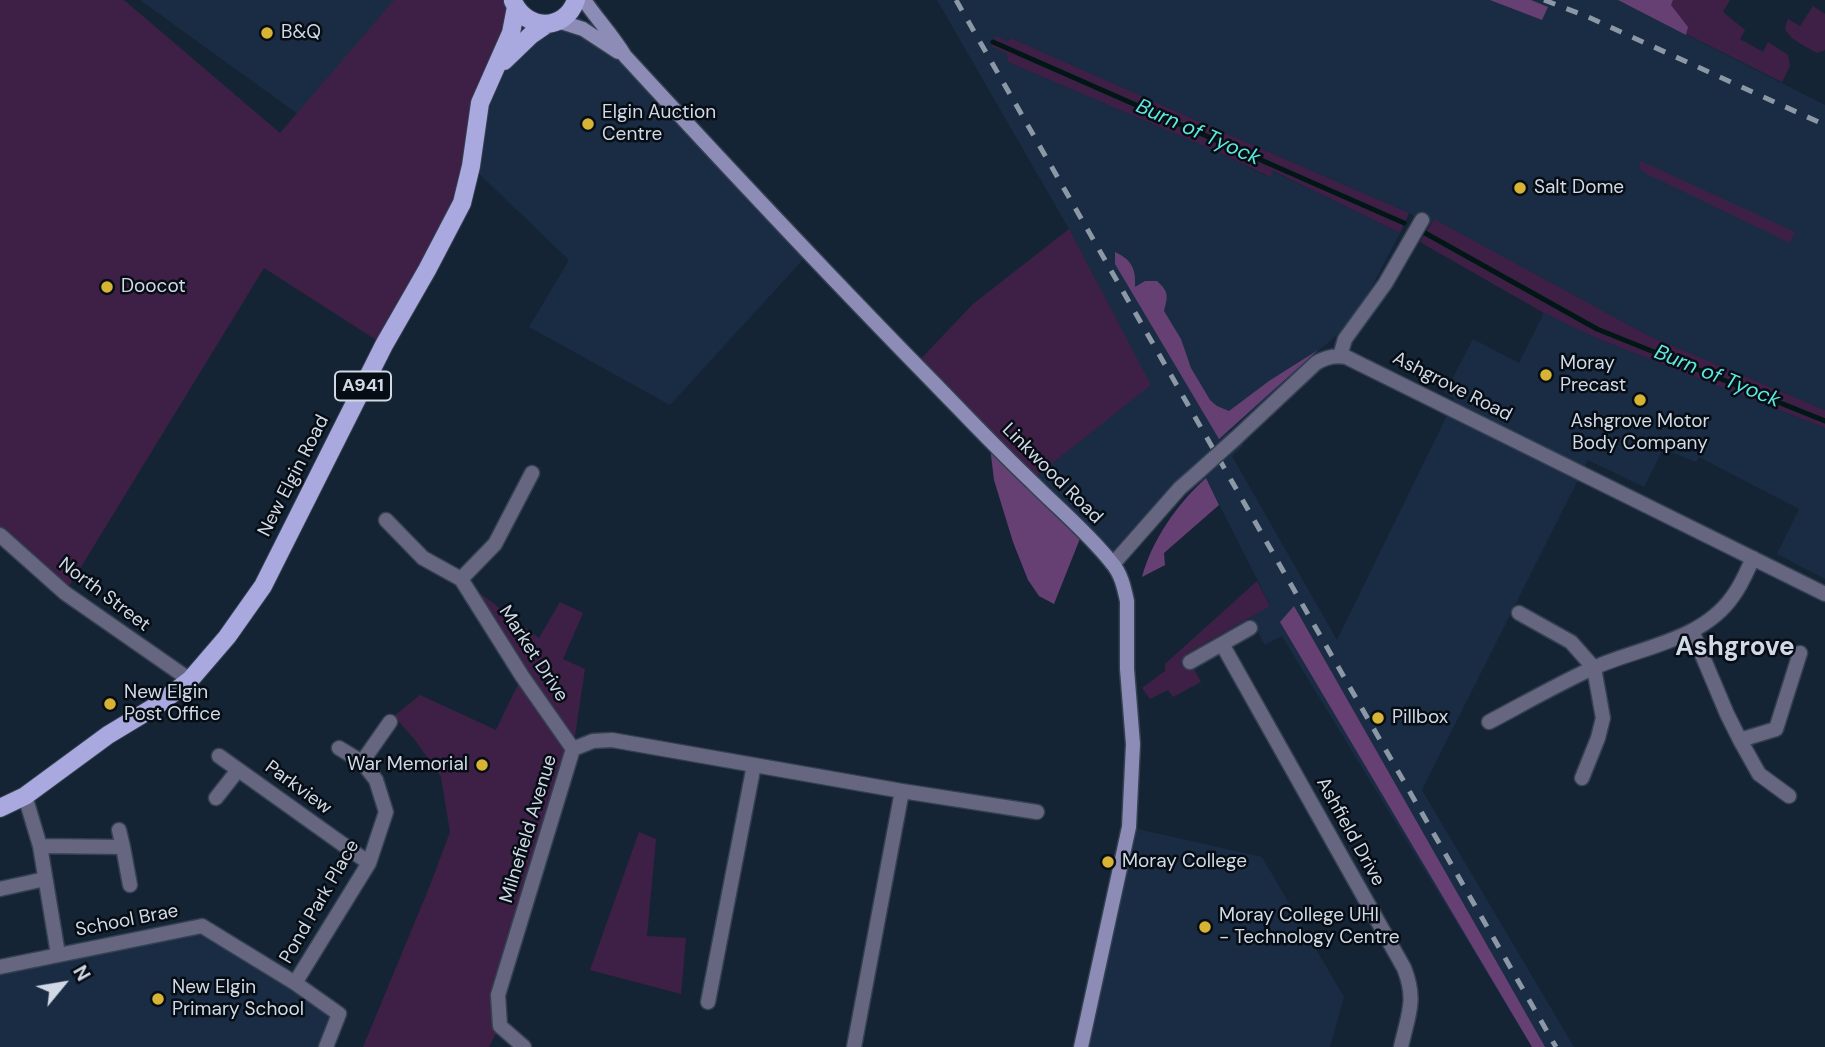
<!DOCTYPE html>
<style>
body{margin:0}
#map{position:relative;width:1825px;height:1047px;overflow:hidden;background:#152435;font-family:"DM Sans",sans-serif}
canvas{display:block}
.north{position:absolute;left:28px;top:949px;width:70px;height:70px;-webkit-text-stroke:5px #070d14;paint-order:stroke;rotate:60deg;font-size:19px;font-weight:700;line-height:28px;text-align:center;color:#d0d9e5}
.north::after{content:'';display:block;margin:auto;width:24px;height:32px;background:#d0d9e5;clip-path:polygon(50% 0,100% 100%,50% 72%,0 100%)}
</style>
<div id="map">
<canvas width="1825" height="1047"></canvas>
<div class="north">N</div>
</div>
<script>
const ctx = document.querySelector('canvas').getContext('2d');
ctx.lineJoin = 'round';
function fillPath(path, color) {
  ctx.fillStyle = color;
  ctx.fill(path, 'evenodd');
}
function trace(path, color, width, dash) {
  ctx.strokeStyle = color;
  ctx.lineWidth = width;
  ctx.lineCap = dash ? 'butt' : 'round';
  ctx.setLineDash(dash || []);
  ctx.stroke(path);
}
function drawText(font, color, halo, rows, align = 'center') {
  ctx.font = font + ' "DM Sans",sans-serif';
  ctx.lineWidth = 5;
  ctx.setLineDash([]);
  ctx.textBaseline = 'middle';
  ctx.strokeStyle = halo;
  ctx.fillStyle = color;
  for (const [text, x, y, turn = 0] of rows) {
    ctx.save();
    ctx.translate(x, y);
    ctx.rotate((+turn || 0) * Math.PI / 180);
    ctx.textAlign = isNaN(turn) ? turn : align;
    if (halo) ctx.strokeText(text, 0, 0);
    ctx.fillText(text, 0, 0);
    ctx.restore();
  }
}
fillPath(new Path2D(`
 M 140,0 L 394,0 L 306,120 Z
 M 937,0 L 1618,0 L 1825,105 L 1825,410 L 1649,336 L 1433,219 L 1430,225 L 1409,213 L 1200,122 L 1011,38 L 1008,42 L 991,46 L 1007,54 L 1008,62 L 1218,152 L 1269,177 L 1272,171 L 1400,233 L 1361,307 L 1340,332 L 1229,431 L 1243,446 L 1232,456 L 1337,640 L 1455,399 L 1445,393 L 1473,339 L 1519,363 L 1544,313 L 1596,338 L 1825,428 L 1825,579 L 1777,554 L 1799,509 L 1699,457 L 1696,462 L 1663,449 L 1644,487 L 1588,460 L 1422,790 L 1574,1047 L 1532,1047 L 1282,636 L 1265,645 L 1249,617 L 1270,605 L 1206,478 L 1202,481 L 1196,474 L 1113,564 L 1030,481 L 1150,385 L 1069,229 Z
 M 571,10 L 625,56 L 809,253 L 670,405 L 529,327 L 569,260 L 471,166 L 475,139 L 522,15 L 530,21 Z
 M 1129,827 L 1262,857 L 1344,997 L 1330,1047 L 1081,1047 Z
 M 202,926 L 339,1014 L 326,1047 L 0,1047 L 0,967 Z`), '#192c43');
fillPath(new Path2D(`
 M 0,0 L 124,0 L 280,133 L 394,0 L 513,0 L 480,103 L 462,203 L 384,345 L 264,268 L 65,593 L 0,535 Z
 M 1618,0 L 1730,0 L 1723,12 L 1745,30 L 1740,39 L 1763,52 L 1768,42 L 1788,55 L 1790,66 L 1782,82 Z
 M 1813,6 L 1825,14 L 1825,50 L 1817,53 C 1806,46 1790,41 1785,28 L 1788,19 L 1800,26 Z
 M 996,36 L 1008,42 L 1011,38 L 1200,122 L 1409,213 L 1400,233 L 1273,171 L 1270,177 L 1218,152 L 1008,62 L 1007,54 L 991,46 Z
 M 1641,161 L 1795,232 L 1790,243 L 1649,175 L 1641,170 L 1639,165 Z
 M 1434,219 L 1649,336 L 1825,410 L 1825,428 L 1596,338 L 1544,313 L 1420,242 Z
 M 1069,229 L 1151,385 L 1030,481 L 916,364 L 973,304 Z
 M 461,579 L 539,638 L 560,602 L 583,613 L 563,659 L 585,669 L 573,749 L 498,995 L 500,1026 L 489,1047 L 363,1047 L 429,888 L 450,832 L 441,777 L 415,740 L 394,716 L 420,695 L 496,730 L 522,676 Z
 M 1257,581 L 1270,606 L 1186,654 L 1201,682 L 1173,697 L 1168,690 L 1150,699 L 1142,688 L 1165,671 L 1165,664 Z
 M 639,832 L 656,839 L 647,936 L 686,938 L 681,994 L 590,970 Z`), '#3e2047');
fillPath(new Path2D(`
 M 1490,0 L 1531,0 L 1548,7 L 1542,20 Z
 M 1618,0 L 1673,0 L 1671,5 L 1688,27 L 1686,35 Z
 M 1115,252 C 1132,260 1136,269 1135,287 L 1145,281 L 1157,281 C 1169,292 1168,296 1164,311 L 1181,339 L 1191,368 L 1210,400 L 1217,406 L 1229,411 L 1269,381 L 1318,350 L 1219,439 L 1115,264 Z
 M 989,439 L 1083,531 L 1054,604 L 1039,596 L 1028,580 L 1013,542 L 994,480 Z
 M 1206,478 L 1219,505 L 1164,553 L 1165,565 L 1142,577 C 1152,540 1177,504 1206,478 Z
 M 1294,606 L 1545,1047 L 1532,1047 L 1280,622 Z`), '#664073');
trace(new Path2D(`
 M 993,42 L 1404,223
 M 1425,233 L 1597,329 L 1825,421`), '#001715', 5);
const street = new Path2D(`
 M 1340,356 L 1345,339 L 1385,284 L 1422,220
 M 1236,438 L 1316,363 C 1326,357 1335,355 1346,357 L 1825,594
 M 386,520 L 423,558 L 461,579 L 522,676 L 573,749
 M 0,535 L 65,593 L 190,680
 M 1113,564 L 1180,488 L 1196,474
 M 461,579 L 495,544 L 532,473
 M 1519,613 L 1571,642 L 1594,668 L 1603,718 L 1598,738 L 1582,778
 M 1692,631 L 1727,714 L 1740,740
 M 1222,644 L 1404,968 C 1417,1000 1408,1015 1401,1047
 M 1190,662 L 1250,628
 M 1489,722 C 1523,704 1558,684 1593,668 C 1640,647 1702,641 1733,596 C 1742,584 1747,571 1753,558
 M 219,756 L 369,863
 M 362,762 L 390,722
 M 25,796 L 40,846 L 58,954
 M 1789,796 L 1759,774 L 1740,740 L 1776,729 L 1800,653
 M 216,798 L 238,770
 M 40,846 L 123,847 L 119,830
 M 123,847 L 130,885
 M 0,889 L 45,879
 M 0,967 L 202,926 L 295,983 L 339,1014 L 326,1047
 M 295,983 L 369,863 L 386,812 L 376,780 L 362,762 L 339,748
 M 708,1002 L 754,765
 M 524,1047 L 500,1026 L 498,995 L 573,749 L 593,741 L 612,740 L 902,791 L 1037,812
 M 854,1047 L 902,791`);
const secondary = new Path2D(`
 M 584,0 C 597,19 613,36 625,56 C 727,167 830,277 936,385 C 968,418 999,451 1033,483 C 1059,509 1088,533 1111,562 C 1121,573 1124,587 1127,601 L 1127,669 L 1133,744 L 1129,827 L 1081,1047
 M 558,21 L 583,29 L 618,52`);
const primary = new Path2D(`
 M 513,1 C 526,31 565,32 576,0
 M 504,61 L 531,35 L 547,24
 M 0,808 L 25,796 L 108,735 L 156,706 L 190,680 L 227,637 L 263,586 L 384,345 L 427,270 L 462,203 L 471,166 L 480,103 L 511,33 L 516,7`);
trace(street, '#334151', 17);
trace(secondary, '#334151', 17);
trace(primary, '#334151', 20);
trace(street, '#666680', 14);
trace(secondary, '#8c8cb6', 14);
trace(primary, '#aaa9df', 18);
trace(new Path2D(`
 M 956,0 L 1556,1047
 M 1544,0 L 1586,16 L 1825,125`), '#8c98a5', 5, [12, 12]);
const streetBridge = new Path2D(`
 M 1196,474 L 1236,438`);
trace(streetBridge, '#334151', 17, []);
trace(streetBridge, '#666680', 14);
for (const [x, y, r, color] of [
 [267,33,7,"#d8b434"],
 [588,124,7,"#d8b434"],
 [1520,188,7,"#d8b434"],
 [107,287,7,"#d8b434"],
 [1546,375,7,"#d8b434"],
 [1640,400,7,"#d8b434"],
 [110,704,7,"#d8b434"],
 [1378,718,7,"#d8b434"],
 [482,765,7,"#d8b434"],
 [1108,862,7,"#d8b434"],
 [1205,927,7,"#d8b434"],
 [158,999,7,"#d8b434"]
]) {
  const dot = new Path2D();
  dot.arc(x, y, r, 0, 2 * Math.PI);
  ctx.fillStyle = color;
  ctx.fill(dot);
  trace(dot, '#070d14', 2.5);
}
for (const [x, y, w] of [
 [363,386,56]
]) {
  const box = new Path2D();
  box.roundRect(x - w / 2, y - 14.5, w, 29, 5);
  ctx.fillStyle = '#070d14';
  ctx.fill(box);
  trace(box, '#d0d9e5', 2);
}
drawText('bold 18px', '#d0d9e5', null, [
 ["A941",363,386]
]);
drawText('19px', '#d0d9e5', '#070d14', [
 ["B&Q",281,33],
 ["Elgin Auction",602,113],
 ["Centre",602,135],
 ["Salt Dome",1534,188],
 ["Doocot",121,287],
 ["Moray",1560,364],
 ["Precast",1560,386],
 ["Ashgrove Motor",1640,422,"center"],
 ["Body Company",1640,444,"center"],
 ["New Elgin",124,693],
 ["Post Office",124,715],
 ["Pillbox",1392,718],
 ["War Memorial",468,765,"right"],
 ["Moray College",1122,862],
 ["Moray College UHI",1219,916],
 ["- Technology Centre",1219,938],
 ["New Elgin",172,988],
 ["Primary School",172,1010]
], 'left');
drawText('19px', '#d0d9e5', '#070d14', [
 ["Ashgrove Road",1452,387,27],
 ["Linkwood Road",1052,474,45],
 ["New Elgin Road",294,476,-63],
 ["North Street",104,595,37],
 ["Market Drive",533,654,57],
 ["Parkview",298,788,36],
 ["Milnefield Avenue",529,829,-73],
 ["Ashfield Drive",1350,832,61],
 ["Pond Park Place",320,902,-60],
 ["School Brae",127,921,-11]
]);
drawText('italic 21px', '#5ce9df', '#070d14', [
 ["Burn of Tyock",1198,133,24],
 ["Burn of Tyock",1717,377,22]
]);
drawText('bold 26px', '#d0d9e5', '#070d14', [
 ["Ashgrove",1735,648]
]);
</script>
